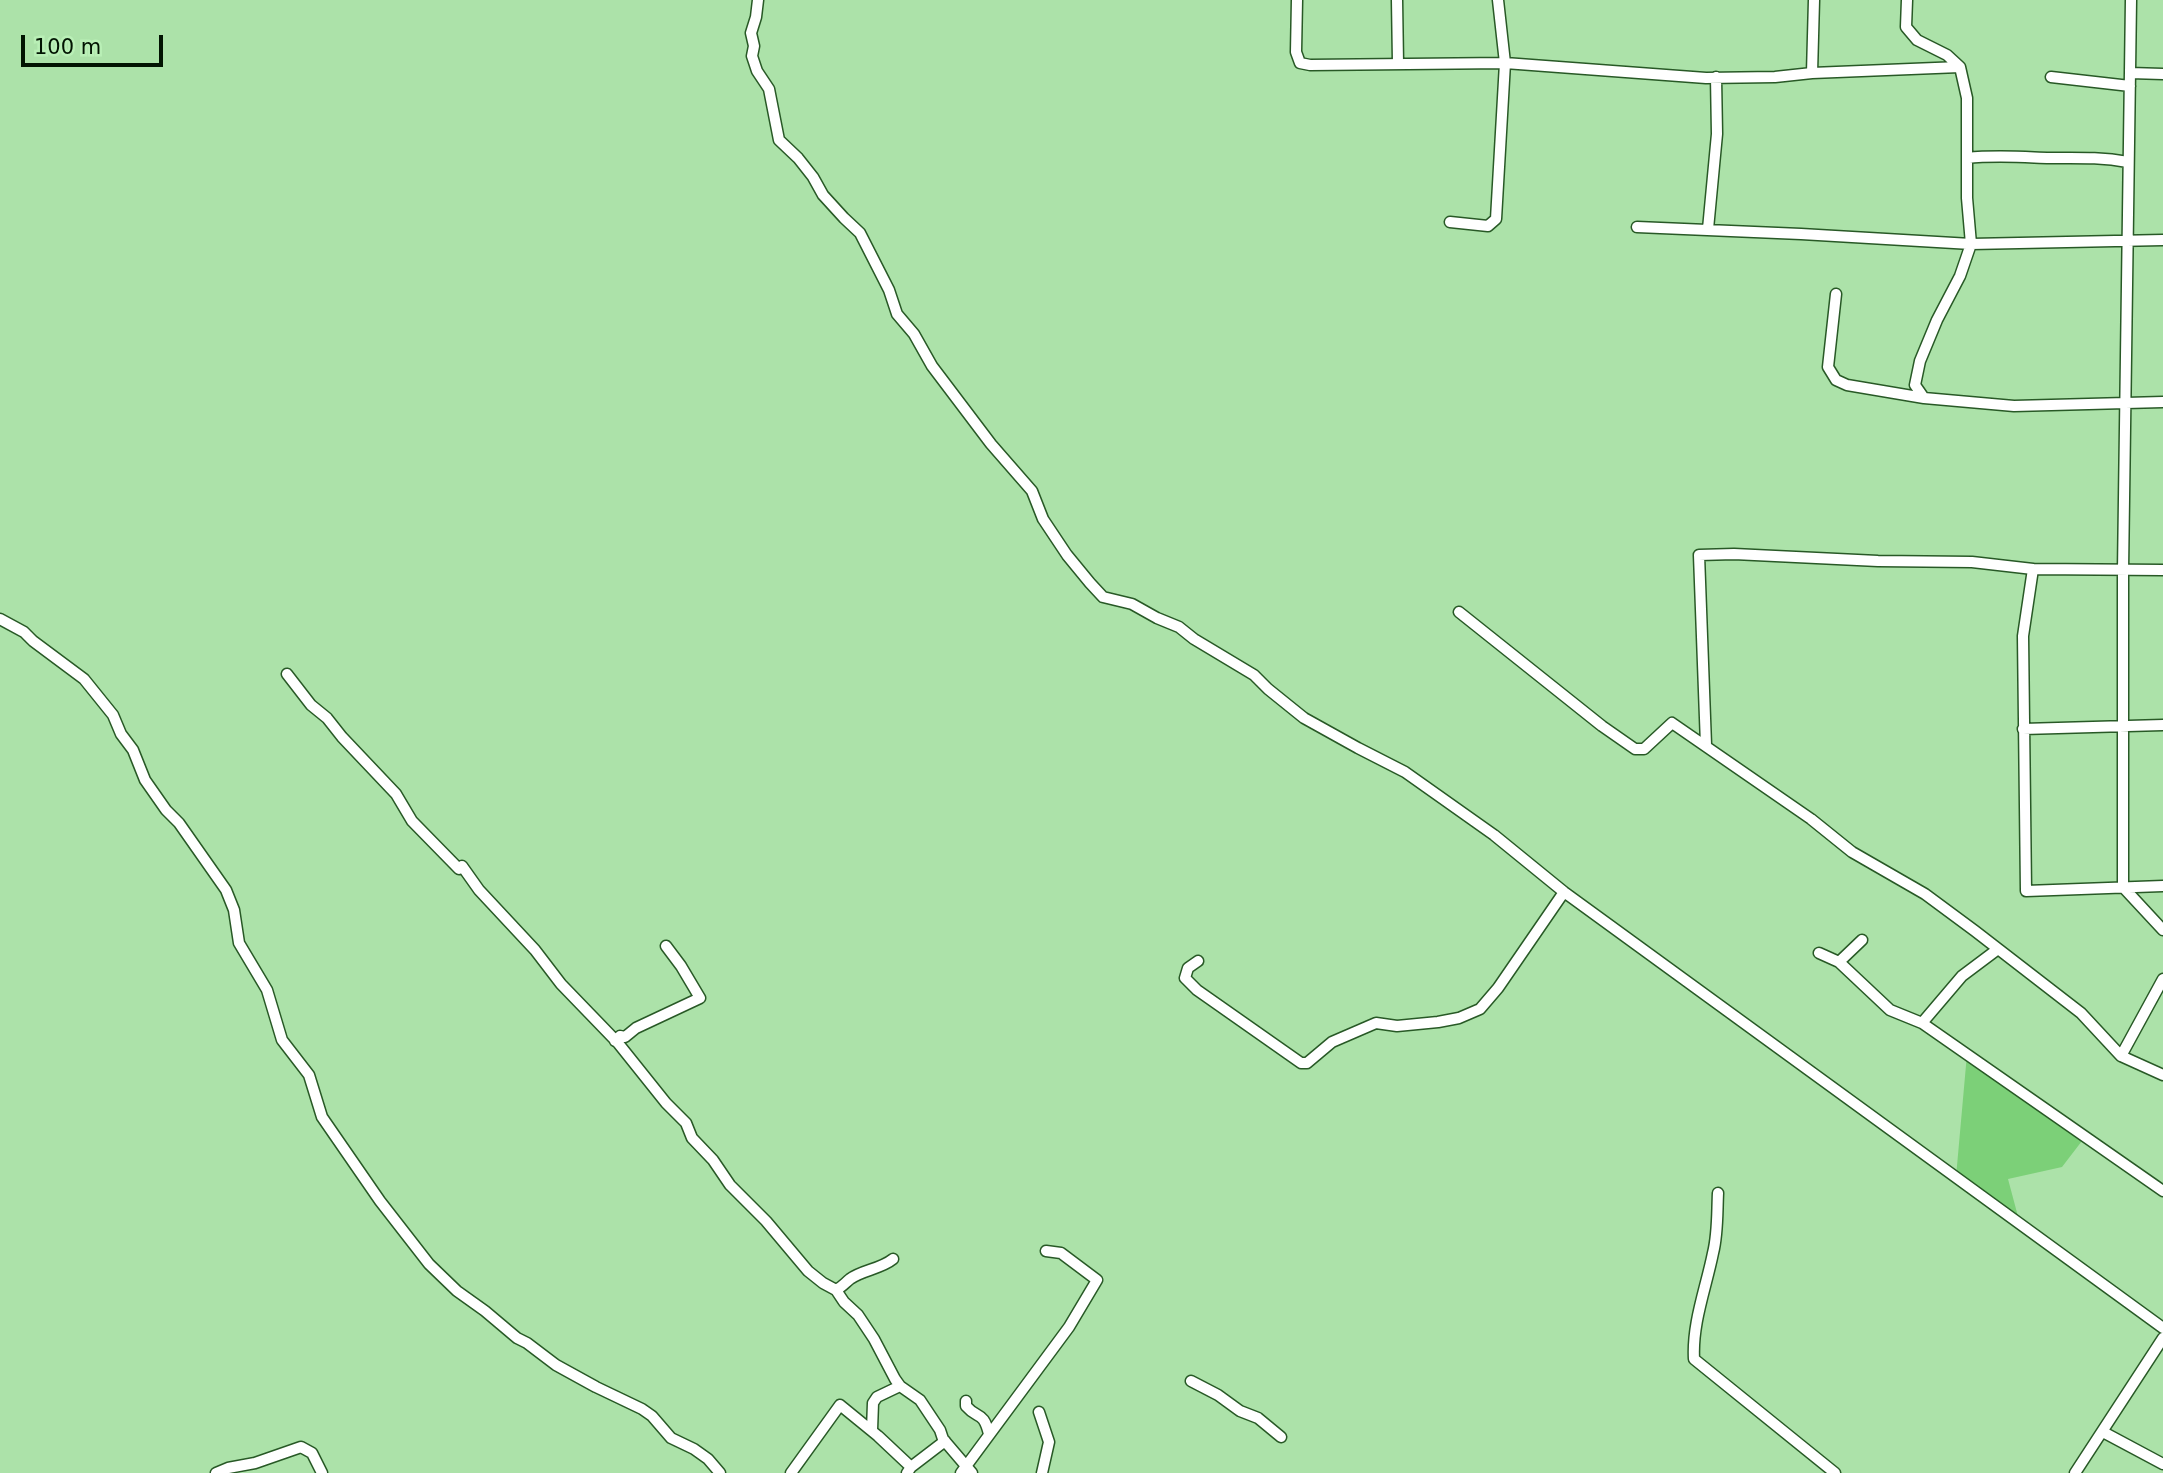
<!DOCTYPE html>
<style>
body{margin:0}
#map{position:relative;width:2163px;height:1473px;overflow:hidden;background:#ace2a9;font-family:"DejaVu Sans",sans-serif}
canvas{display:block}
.scale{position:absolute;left:21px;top:35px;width:142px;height:32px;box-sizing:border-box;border:4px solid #021402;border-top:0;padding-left:9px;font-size:21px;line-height:24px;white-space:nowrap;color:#021402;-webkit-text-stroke:5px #b9efb6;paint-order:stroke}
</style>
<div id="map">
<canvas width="2163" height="1473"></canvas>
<div class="scale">100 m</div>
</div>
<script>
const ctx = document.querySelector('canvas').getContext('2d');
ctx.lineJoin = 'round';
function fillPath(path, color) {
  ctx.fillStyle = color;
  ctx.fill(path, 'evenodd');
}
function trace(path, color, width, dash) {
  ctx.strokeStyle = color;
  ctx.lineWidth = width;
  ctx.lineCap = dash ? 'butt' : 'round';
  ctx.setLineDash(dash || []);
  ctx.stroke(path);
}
fillPath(new Path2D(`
 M 1967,1054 L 2085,1137 L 2062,1167 L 2008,1179 L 2020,1224 L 1956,1177 Z`), '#7cd078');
const minor = new Path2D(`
 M 758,0 L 756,17 L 751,33 L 754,46 L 752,56 L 757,71 L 769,89 L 779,140 L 798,158 L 813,177 L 823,195 L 844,218 L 860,233 L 889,290 L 897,314 L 914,334 L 932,366 L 991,444 L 1032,491 L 1043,519 L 1067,555 L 1090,583 L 1103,597 L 1132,604 L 1157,618 L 1179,627 L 1194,639 L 1254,675 L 1268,689 L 1304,718 L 1358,748 L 1405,772 L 1494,835 L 1564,892 L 2163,1328
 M 1297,0 L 1296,52 L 1300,63 L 1310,65 L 1505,63 L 1706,78 L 1775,77 L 1812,73 L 1960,67
 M 1397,0 L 1398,63
 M 1907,0 L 1906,27 L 1917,40 L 1947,55 L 1960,67 L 1967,98 L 1967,198 L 1971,244 L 1960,276 L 1937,320 L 1920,361 L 1915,385 L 1924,398
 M 2131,0 L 2123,570 L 2123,887 L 2163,930
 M 1812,73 L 1814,0
 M 2130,73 L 2163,74
 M 2051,77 L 2130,86
 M 1967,158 C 1996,155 2021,157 2050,158 C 2078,158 2100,157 2128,162
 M 1450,222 L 1488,226 L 1496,219 L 1505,63 L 1498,0
 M 1637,227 L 1801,234 L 1971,244 L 2163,240
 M 1708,229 L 1717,134 L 1716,77
 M 1836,294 L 1828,367 L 1836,380 L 1847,385 L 1924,398 L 2014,406 L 2163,402
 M 2033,569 L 2023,636 L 2026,891 L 2163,886
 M 1459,612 L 1602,726 L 1635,749 L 1644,749 L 1672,723 L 1811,819 L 1852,852 L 1925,894 L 1975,931 L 2081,1013 L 2121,1056 L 2163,1075
 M 0,619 L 24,632 L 33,641 L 84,679 L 113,715 L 121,734 L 133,750 L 145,780 L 166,810 L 179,823 L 226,890 L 234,910 L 239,943 L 267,990 L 282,1040 L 309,1075 L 322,1117 L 380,1201 L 429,1264 L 457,1291 L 485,1311 L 517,1338 L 527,1343 L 556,1365 L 596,1387 L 642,1409 L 652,1416 L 671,1438 L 694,1449 L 708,1459 L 720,1473
 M 287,674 L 311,705 L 327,718 L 342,737 L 396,794 L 412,821 L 459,869 L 462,866 L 479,890 L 535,950 L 561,984 L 618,1043 L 666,1103 L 686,1123 L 692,1138 L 713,1160 L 730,1185 L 766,1221 L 808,1271 L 823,1283 L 836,1290 L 844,1302 L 858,1315 L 874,1339 L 895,1379 L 900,1386 L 920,1400 L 940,1430 L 943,1439 L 972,1473
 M 2023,729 L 2163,725
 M 1706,745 L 1699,555 L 1734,554 L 1878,561 L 1972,562 L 2033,569 L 2163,570
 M 1819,953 L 1839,962 L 1890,1010 L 1922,1023 L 2163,1191
 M 1198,961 L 1188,968 L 1185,978 L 1197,990 L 1301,1063 L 1307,1063 L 1332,1042 L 1376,1023 L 1397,1026 L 1438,1022 L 1459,1018 L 1480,1009 L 1498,988 L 1564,892
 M 1839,962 L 1862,940
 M 1922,1023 L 1962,976 L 1998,949
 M 615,1041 L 620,1036 L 625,1037 L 636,1028 L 700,998 L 681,966 L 666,946
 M 2121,1056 L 2163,979
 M 1718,1193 C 1717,1213 1718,1233 1713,1253 C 1706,1288 1692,1323 1694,1359 L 1835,1473
 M 836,1290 C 842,1287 845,1283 850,1279 C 862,1270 881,1269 893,1259
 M 1191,1381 L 1218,1395 L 1240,1411 L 1258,1418 L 1281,1437
 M 966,1401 L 966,1406 C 978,1420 983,1410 989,1434
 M 1039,1412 L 1049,1442 L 1042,1473
 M 872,1430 L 873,1403 L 877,1397 L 900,1386
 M 2103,1432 L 2163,1464
 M 911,1467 L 945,1441
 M 216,1473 L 228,1468 L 255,1463 L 301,1447 L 312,1453 L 322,1473
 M 791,1473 L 840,1405 L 878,1436 L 911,1467 L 907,1473
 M 961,1473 L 1069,1327 L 1097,1280 L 1061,1253 L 1046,1251
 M 2075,1473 L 2163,1338`);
trace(minor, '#285926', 13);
trace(minor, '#fff', 10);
</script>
